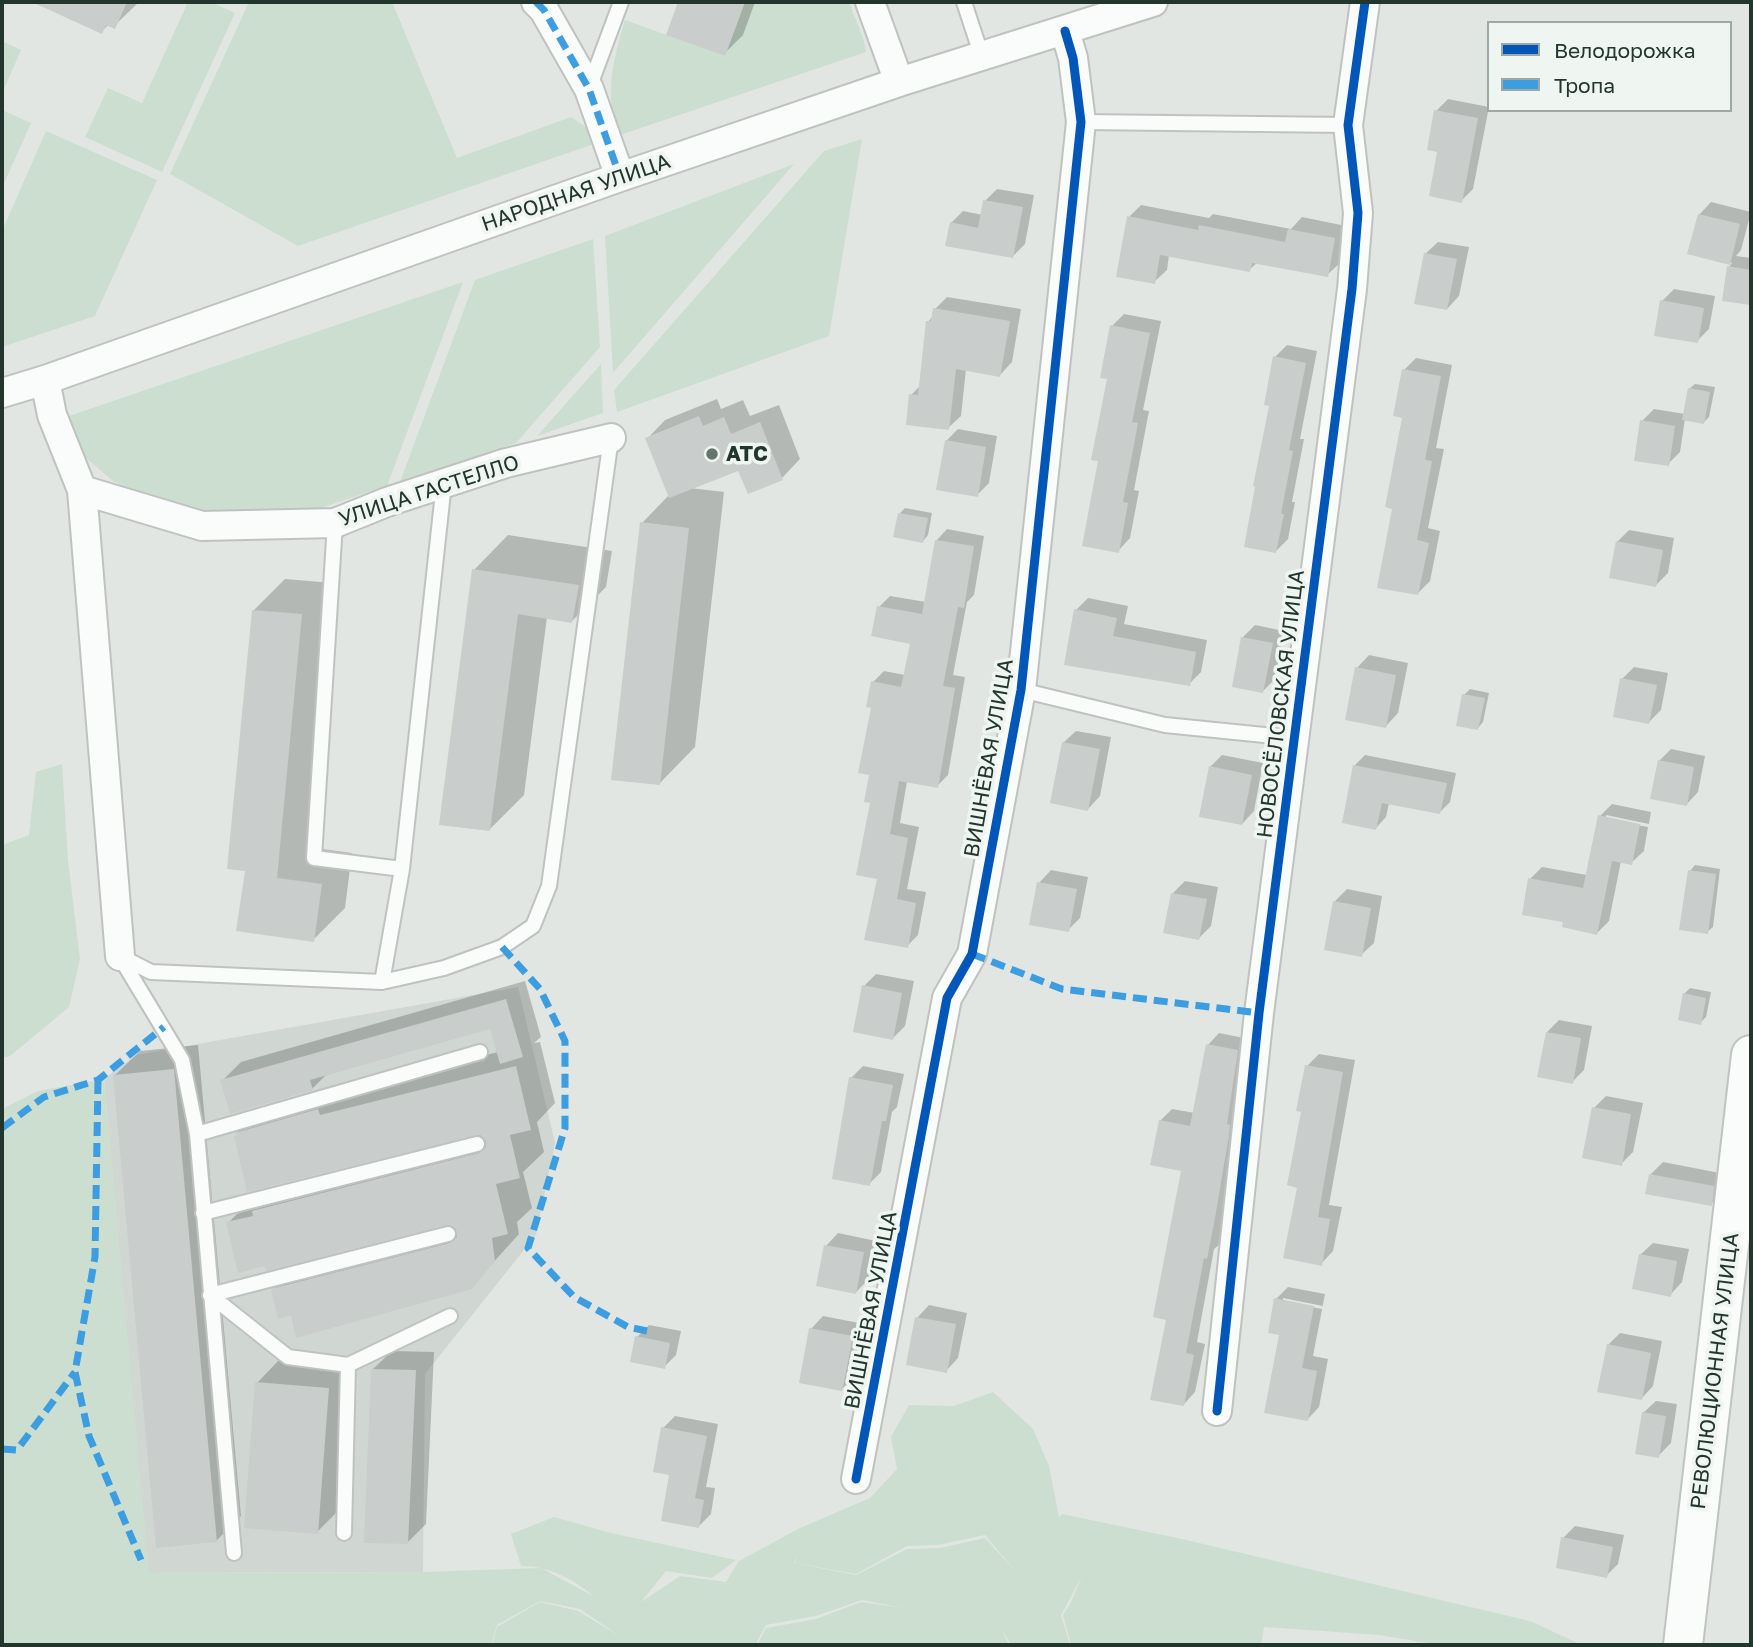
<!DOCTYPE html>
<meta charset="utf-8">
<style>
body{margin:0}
#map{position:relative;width:1753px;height:1647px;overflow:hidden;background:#e1e6e3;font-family:"Golos Text",sans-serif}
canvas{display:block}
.frame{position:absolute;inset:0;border:4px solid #22362e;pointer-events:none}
.legend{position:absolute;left:1487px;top:21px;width:245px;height:91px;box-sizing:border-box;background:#eff5f1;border:2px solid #9da9a3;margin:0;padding:9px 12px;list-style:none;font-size:21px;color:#22362e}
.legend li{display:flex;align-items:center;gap:14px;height:35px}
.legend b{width:35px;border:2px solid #9da9a3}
</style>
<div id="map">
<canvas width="1753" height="1647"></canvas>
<div class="frame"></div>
<ul class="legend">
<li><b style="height:9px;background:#0057b8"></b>Велодорожка</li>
<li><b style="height:9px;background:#3c9ee1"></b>Тропа</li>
</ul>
</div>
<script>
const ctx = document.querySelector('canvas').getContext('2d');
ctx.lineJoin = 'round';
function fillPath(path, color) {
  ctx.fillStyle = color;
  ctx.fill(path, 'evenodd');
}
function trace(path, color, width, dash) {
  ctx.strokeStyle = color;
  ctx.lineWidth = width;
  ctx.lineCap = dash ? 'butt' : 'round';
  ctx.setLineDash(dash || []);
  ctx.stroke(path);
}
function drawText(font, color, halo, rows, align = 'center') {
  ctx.font = font + ' "Golos Text",sans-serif';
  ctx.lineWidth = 7;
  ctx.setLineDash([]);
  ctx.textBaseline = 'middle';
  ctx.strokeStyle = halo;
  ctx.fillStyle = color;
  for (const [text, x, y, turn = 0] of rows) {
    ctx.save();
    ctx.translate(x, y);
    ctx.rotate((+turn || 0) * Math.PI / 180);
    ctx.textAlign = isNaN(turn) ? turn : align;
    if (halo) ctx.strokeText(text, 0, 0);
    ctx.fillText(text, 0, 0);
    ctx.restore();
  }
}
fillPath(new Path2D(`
 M 518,987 L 555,1143 L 536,1235 L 425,1374 L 423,1572 L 148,1573 L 104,1079 L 136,1055 Z`), '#d0d7d3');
fillPath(new Path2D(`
 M 188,2 L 211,2 L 235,13 L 162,172 L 85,137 L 108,88 L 142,103 Z
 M 249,2 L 392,2 L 457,158 L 571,117 L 589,129 L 594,144 L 298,246 L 170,174 Z
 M 745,2 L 849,2 L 863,38 L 866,52 L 620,135 C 602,100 614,57 625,20 L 725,56 Z
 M 2,41 L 21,50 L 2,94 Z
 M 2,110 L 31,123 L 2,188 Z
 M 46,131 L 157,180 L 95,316 L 2,347 L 2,231 Z
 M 862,139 L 829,336 L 617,412 L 614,390 L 824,151 Z
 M 794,164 L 613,373 L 605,236 Z
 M 593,239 L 600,347 L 516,443 L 400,482 L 475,280 Z
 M 463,282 L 387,486 L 302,514 L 223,517 L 158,503 L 113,481 L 86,458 L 72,434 L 66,417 Z
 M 601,364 L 603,413 L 537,436 Z
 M 62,764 L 68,860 L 80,959 L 69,1007 L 10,1056 L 2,1058 L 2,845 L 29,835 L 36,772 Z
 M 104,1079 L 149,1573 L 423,1572 L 541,1568 L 593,1596 C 574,1579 548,1566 521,1566 L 511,1534 L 554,1517 L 611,1533 L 736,1560 L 712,1578 L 666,1571 L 641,1602 L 680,1576 L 726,1582 L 739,1561 L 800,1528 L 870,1498 L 897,1469 L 891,1437 L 909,1405 L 954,1406 L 993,1392 L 1033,1429 L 1049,1466 L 1059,1517 L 1062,1514 L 1182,1539 L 1530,1621 L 1582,1645 L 1434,1644 L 1379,1635 L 1264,1627 L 1261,1645 L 1071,1645 L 1063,1615 L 1070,1604 L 1082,1576 L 1061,1615 L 1070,1645 L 1011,1645 L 1001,1628 L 1009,1645 L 757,1645 L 766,1628 L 816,1619 L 861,1602 L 903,1608 L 862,1600 L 816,1616 L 766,1625 L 755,1645 L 492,1645 L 497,1627 L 540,1602 L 578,1611 L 621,1637 L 580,1609 L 540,1601 L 497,1625 L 491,1645 L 2,1645 L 2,1109 L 38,1091 ZM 985,1535 L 1016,1572 L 985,1538 L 940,1548 L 907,1549 L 856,1575 L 794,1563 L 796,1556 L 795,1563 L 856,1574 L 907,1546 L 938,1545 Z`), '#ccdecf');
fillPath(new Path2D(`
 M 65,2 L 139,2 L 114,26 L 109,24 L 101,32 L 63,7 Z
 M 680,2 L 755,2 L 743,35 L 724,54 L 668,34 Z
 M 1448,99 L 1489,107 L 1473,189 L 1461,201 L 1436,111 Z
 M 997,189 L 1034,195 L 1025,244 L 1013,256 L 951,223 L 963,211 L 983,215 L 985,201 Z
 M 1711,202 L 1751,212 L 1741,250 L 1736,256 L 1751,258 L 1751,303 L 1724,299 L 1729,267 L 1732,263 L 1689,252 L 1699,215 Z
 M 1141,205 L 1209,218 L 1213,214 L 1291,229 L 1302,217 L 1346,226 L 1340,263 L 1327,275 L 1258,262 L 1249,270 L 1169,255 L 1167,270 L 1154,282 L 1129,217 Z
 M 1438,242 L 1469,247 L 1459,296 L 1447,309 L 1425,254 Z
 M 1674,289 L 1715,296 L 1709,329 L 1697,341 L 1662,301 Z
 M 947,297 L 1021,309 L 1012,362 L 1000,375 L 966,369 L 961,416 L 948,428 L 911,395 L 921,385 L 928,322 L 933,316 L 935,309 Z
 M 1124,314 L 1161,321 L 1143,410 L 1149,411 L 1134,490 L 1139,491 L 1130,538 L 1118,551 L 1100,460 L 1112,326 Z
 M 1287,345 L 1317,351 L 1300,439 L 1304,439 L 1292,502 L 1295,502 L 1288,539 L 1276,551 L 1271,405 L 1275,357 Z
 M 1416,358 L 1452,365 L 1436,448 L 1444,449 L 1428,528 L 1440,531 L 1430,581 L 1418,593 L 1404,417 L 1404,370 Z
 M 1695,384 L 1715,387 L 1709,417 L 1704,422 L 1685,419 L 1680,452 L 1668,464 L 1642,421 L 1654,409 L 1685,414 L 1689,389 Z
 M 717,399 L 721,409 L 743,400 L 750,416 L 779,405 L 800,459 L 782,478 L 739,468 L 690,488 L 724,492 L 695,747 L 659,784 L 642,523 L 669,495 L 647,439 L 665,420 Z
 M 958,429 L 997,436 L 989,483 L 977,495 L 946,441 Z
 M 905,508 L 932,513 L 928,535 L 923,541 L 900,513 Z
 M 947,529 L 984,536 L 974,595 L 967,602 L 953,675 L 965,677 L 948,775 L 937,786 L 907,781 L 900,823 L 919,827 L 907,889 L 926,892 L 918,935 L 907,946 L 879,877 L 871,774 L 873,682 L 884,671 L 905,675 L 912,642 L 879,607 L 890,596 L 926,602 L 936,541 Z
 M 1629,530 L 1674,538 L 1668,573 L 1656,585 L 1617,542 Z
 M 508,535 L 612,551 L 606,587 L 571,622 L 547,617 L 524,795 L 490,829 L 474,570 Z
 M 285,579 L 333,583 L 308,847 L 352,853 L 345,908 L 313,940 L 247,869 L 254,610 Z
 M 1088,598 L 1128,606 L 1124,624 L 1207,640 L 1201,672 L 1189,684 L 1108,669 L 1076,610 Z
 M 1255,625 L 1284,631 L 1275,679 L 1263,691 L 1243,637 Z
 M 1369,655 L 1408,663 L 1398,713 L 1386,726 L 1357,668 Z
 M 1634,667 L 1668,673 L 1661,710 L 1649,722 L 1622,679 Z
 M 1470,689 L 1489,693 L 1483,722 L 1478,728 L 1464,695 Z
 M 1076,731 L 1111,737 L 1100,796 L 1088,809 L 1063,743 Z
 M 1671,749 L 1705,756 L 1698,792 L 1686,805 L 1659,761 Z
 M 1222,755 L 1263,763 L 1254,811 L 1242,824 L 1210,767 Z
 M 1365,755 L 1456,773 L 1450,802 L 1440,812 L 1389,803 L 1386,817 L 1376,828 L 1355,765 Z
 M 1612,804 L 1651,812 L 1649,824 L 1606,815 L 1606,819 L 1648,827 L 1644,851 L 1631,863 L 1621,861 L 1609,921 L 1597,933 L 1565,921 L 1530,879 L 1542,867 L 1587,875 L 1600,816 Z
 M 1695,865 L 1720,869 L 1713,927 L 1707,932 L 1690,871 Z
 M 1051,870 L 1088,877 L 1080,918 L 1068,930 L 1039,883 Z
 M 1185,881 L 1218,887 L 1211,926 L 1199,938 L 1173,893 Z
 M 1347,889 L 1382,896 L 1374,943 L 1361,955 L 1335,901 Z
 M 876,974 L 914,981 L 905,1026 L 893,1038 L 864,986 Z
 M 525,981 L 541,1037 L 534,1043 L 540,1042 L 555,1103 L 537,1122 L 544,1152 L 523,1172 L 532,1208 L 517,1222 L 519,1234 L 471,1287 L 292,1313 L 273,1290 L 297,1265 L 453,1225 L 446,1223 L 228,1223 L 253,1198 L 272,1193 L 279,1186 L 485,1134 L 237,1133 L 262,1109 L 344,1091 L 498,1052 L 491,1026 L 328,1073 L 312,1089 L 222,1081 L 241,1062 Z
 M 1690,988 L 1711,992 L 1706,1017 L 1700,1023 L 1684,994 Z
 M 1559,1020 L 1592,1026 L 1584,1070 L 1572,1082 L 1547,1032 Z
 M 1219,1033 L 1249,1039 L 1240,1122 L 1219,1245 L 1214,1249 L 1197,1342 L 1205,1344 L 1195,1392 L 1184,1404 L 1168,1318 L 1183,1169 L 1160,1121 L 1172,1109 L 1195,1113 L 1208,1045 Z
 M 198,1045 L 241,1516 L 216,1541 L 115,1075 L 140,1051 Z
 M 1319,1054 L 1355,1060 L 1329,1205 L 1342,1207 L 1333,1251 L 1321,1264 L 1299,1186 L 1307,1066 Z
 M 863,1066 L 904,1074 L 897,1107 L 892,1112 L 881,1172 L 869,1184 L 851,1078 Z
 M 1606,1096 L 1643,1103 L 1633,1152 L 1621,1164 L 1594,1108 Z
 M 1663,1162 L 1725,1174 L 1723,1192 L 1711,1204 L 1650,1175 Z
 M 838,1233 L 876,1241 L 868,1280 L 856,1292 L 826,1246 Z
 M 1653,1243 L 1689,1249 L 1682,1282 L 1670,1295 L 1640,1255 Z
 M 1288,1287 L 1325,1294 L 1313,1356 L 1328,1359 L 1319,1407 L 1307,1420 L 1281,1334 L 1276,1299 ZM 1283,1298 L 1323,1306 L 1322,1309 L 1283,1302 Z
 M 929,1305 L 967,1313 L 958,1358 L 946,1371 L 917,1318 Z
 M 823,1316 L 864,1324 L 854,1377 L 842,1389 L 811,1329 Z
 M 649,1325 L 681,1331 L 676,1355 L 664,1367 L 637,1337 Z
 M 1620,1333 L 1662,1341 L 1653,1386 L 1641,1399 L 1608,1345 Z
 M 392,1351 L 434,1352 L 426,1524 L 408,1542 L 373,1369 Z
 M 281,1358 L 353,1363 L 342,1507 L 317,1532 L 257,1383 Z
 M 1656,1401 L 1677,1404 L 1671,1443 L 1658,1456 L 1643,1413 Z
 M 675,1416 L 718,1424 L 706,1487 L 715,1488 L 711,1514 L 699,1526 L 672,1474 L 663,1428 Z
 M 1575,1526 L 1624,1535 L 1618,1564 L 1606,1576 L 1563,1538 Z`), '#0003');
fillPath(new Path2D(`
 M 32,2 L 127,2 L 115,29 L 106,25 L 102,34 Z
 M 678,2 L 745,2 L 725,56 L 666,35 Z
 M 1434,110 L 1478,118 L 1462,203 L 1429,196 L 1437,152 L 1427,150 Z
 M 983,200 L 1023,207 L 1013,258 L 945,246 L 950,222 L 978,228 Z
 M 1698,214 L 1740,224 L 1730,265 L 1687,254 Z
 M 1127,216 L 1198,230 L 1199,225 L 1285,242 L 1288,229 L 1335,238 L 1328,277 L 1252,263 L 1250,272 L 1160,255 L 1155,284 L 1116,277 Z
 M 1424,253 L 1457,259 L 1447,310 L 1414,304 Z
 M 1727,266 L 1751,270 L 1751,305 L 1722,301 Z
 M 1660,300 L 1704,308 L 1698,343 L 1654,336 Z
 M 933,308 L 1010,321 L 1000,377 L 956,369 L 949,430 L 906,425 L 909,394 L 918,395 L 926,321 L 931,321 Z
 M 1110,325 L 1150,333 L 1132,422 L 1138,423 L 1123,502 L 1128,503 L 1119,553 L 1082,546 L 1098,461 L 1091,460 L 1107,379 L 1100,378 Z
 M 1273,356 L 1306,363 L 1289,450 L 1293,451 L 1281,514 L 1284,514 L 1276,553 L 1244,547 L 1255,487 L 1253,486 L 1269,406 L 1264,405 Z
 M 1402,369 L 1441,376 L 1425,460 L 1432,461 L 1417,540 L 1429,543 L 1418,595 L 1377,588 L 1392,509 L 1385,507 L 1402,418 L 1393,416 Z
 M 1688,388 L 1710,392 L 1704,424 L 1682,420 Z
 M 699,416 L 703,426 L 724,417 L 731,434 L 760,422 L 783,480 L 748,494 L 738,471 L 669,498 L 645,438 Z
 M 1640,420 L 1675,426 L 1669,466 L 1634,461 Z
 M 945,440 L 986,447 L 978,497 L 936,490 Z
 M 898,513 L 928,518 L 923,543 L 893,537 Z
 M 640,522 L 689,528 L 660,785 L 611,780 Z
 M 935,540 L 974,546 L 964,608 L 958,607 L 943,686 L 955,688 L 938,788 L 899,781 L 890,834 L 908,838 L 897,899 L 916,903 L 908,948 L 864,940 L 877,879 L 856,875 L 870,803 L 864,802 L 869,775 L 858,773 L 871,708 L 866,707 L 871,681 L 901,687 L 910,644 L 871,636 L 877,606 L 922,614 Z
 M 1616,541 L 1663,550 L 1656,587 L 1609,578 Z
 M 472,569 L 579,585 L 572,623 L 518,614 L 490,831 L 439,825 Z
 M 1074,609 L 1117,618 L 1113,636 L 1196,652 L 1190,686 L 1064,665 Z
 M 252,610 L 302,614 L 277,878 L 322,884 L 314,942 L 236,931 L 245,871 L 227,869 Z
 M 1241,637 L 1273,643 L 1263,693 L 1232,687 Z
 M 1355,667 L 1396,675 L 1386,728 L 1345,720 Z
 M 1620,678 L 1657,685 L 1649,724 L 1613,717 Z
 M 1462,694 L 1485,698 L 1478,730 L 1456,726 Z
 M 1062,742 L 1100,749 L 1088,811 L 1050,803 Z
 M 1658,760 L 1694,767 L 1687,806 L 1650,799 Z
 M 1353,765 L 1447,783 L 1440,814 L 1382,803 L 1376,830 L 1342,823 Z
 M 1209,766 L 1252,775 L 1242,825 L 1199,817 Z
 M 1598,815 L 1640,824 L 1632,865 L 1612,861 L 1597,935 L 1562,927 L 1563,922 L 1522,915 L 1528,878 L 1583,888 Z
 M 1688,870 L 1716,874 L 1708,934 L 1679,930 Z
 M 1037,882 L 1077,889 L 1069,932 L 1029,925 Z
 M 1171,893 L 1207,899 L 1199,940 L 1163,933 Z
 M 1333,901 L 1371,908 L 1362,957 L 1324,950 Z
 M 862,985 L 902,993 L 893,1040 L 853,1032 Z
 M 1683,993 L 1706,998 L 1701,1025 L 1678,1020 Z
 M 506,999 L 523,1057 L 500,1064 L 490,1029 L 310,1080 L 313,1090 L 230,1114 L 220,1080 Z
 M 1546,1032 L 1581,1038 L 1573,1084 L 1537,1077 Z
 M 1206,1044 L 1238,1050 L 1227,1124 L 1230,1125 L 1229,1135 L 1215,1218 L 1207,1259 L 1204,1258 L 1186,1353 L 1194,1355 L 1184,1406 L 1150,1400 L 1166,1320 L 1153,1317 L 1181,1171 L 1150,1165 L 1159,1120 L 1190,1126 Z
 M 1305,1065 L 1343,1072 L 1318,1217 L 1330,1219 L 1322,1266 L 1283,1258 L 1297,1188 L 1287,1185 L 1301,1112 L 1296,1111 Z
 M 516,1066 L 531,1130 L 510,1135 L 520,1178 L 496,1184 L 508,1234 L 492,1238 L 495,1261 L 472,1289 L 296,1338 L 291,1315 L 278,1319 L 271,1289 L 450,1243 L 457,1237 L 455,1228 L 446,1225 L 266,1271 L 265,1266 L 238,1273 L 226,1222 L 253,1216 L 252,1211 L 479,1153 L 486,1147 L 486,1141 L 480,1135 L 475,1135 L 247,1192 L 234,1136 L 236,1136 L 235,1133 L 318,1109 L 320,1115 Z
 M 174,1069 L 217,1542 L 156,1548 L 113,1075 Z
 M 849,1077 L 893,1085 L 886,1121 L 882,1121 L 870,1186 L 832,1179 Z
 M 1592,1107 L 1631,1114 L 1622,1166 L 1582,1158 Z
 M 1649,1174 L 1714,1186 L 1712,1206 L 1645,1194 Z
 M 824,1245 L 864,1252 L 856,1294 L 816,1286 Z
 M 1639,1254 L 1677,1261 L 1671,1297 L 1632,1289 Z
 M 1274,1298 L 1314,1306 L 1302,1368 L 1317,1371 L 1308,1421 L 1264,1413 L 1279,1335 L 1268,1333 Z
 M 915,1317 L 956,1324 L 947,1373 L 906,1365 Z
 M 809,1328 L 853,1336 L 842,1391 L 799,1383 Z
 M 635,1336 L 670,1343 L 665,1369 L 630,1362 Z
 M 1607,1344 L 1651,1353 L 1642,1400 L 1597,1392 Z
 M 371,1369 L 416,1370 L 408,1544 L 364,1543 Z
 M 255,1382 L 329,1388 L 318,1534 L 244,1528 Z
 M 1642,1412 L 1666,1416 L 1659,1458 L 1635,1454 Z
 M 661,1427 L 707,1436 L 695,1498 L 704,1500 L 699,1528 L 661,1521 L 669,1475 L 653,1472 Z
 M 1561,1537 L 1613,1547 L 1607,1578 L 1556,1568 Z`), '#c9cdcb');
const lane = new Path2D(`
 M 964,2 L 982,57
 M 589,88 L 621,2
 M 1081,122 L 1348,125
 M 335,523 L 314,858 L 402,869
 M 1021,690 L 1165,725 L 1294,738
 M 120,956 L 151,972 L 382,982 L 402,869 L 444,483
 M 120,957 L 182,1060 L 197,1134 L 234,1553
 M 382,982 L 444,968 L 502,947 L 533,926 L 549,886 L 611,438
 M 197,1134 L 480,1052
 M 203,1213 L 477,1144
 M 448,1234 L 210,1295 L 288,1357 L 348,1365 L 450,1316
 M 344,1533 L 348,1365`);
const street = new Path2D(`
 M 536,2 L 544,10 L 589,89 L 620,177
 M 870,2 L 899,82
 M 45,380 L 52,415 L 82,490 L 120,956
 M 2,393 L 45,380 L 620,177 L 899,82 L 1153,2
 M 82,490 L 202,526 L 335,523 L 387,502 L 506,463 L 611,438
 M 1217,1411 L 1259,1013 L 1352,289 L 1358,213 L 1348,125 L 1365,2
 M 856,1479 L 947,998 L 972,954 L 1021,690 L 1081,122 L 1073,58 L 1065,31`);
const secondary = new Path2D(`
 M 1683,1645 L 1751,1055`);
trace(lane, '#bec3c0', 18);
trace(street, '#bec3c0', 32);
trace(secondary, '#bec4c0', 42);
trace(lane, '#fafbfb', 14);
trace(street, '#fafbfb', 28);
trace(secondary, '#fafbfb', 38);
trace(new Path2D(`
 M 536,2 L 544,10 L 589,89 L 620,177
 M 502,947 L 540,989 L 565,1041 L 565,1128 L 528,1248 L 574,1297 L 628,1327 L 647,1331
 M 972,954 L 1062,989 L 1259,1013
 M 98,1080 L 95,1257 L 75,1372 L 89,1436 L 141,1560
 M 2,1128 L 44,1097 L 98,1080 L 164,1027
 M 2,1449 L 17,1450 L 75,1372`), '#3c9ee1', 7, [14, 7]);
trace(new Path2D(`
 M 1217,1411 L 1259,1013 L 1352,289 L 1358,213 L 1348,125 L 1365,2
 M 856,1479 L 947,998 L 972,954 L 1021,690 L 1081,122 L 1073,58 L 1065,31`), '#0057b8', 9);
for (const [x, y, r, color] of [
 [712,454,7,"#65746d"]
]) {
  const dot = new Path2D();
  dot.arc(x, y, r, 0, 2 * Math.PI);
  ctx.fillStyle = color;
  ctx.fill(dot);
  trace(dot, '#eff5f1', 2.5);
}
drawText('21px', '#22362e', '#eff5f1', [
 ["НАРОДНАЯ УЛИЦА",576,193,-19],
 ["УЛИЦА ГАСТЕЛЛО",429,491,-18],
 ["НОВОСЁЛОВСКАЯ УЛИЦА",1281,704,-83],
 ["ВИШНЁВАЯ УЛИЦА",989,758,-80],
 ["ВИШНЁВАЯ УЛИЦА",871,1310,-79],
 ["РЕВОЛЮЦИОННАЯ УЛИЦА",1715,1371,-83]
]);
drawText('bold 21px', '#22362e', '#eff5f1', [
 ["АТС",726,454]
], 'left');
</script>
